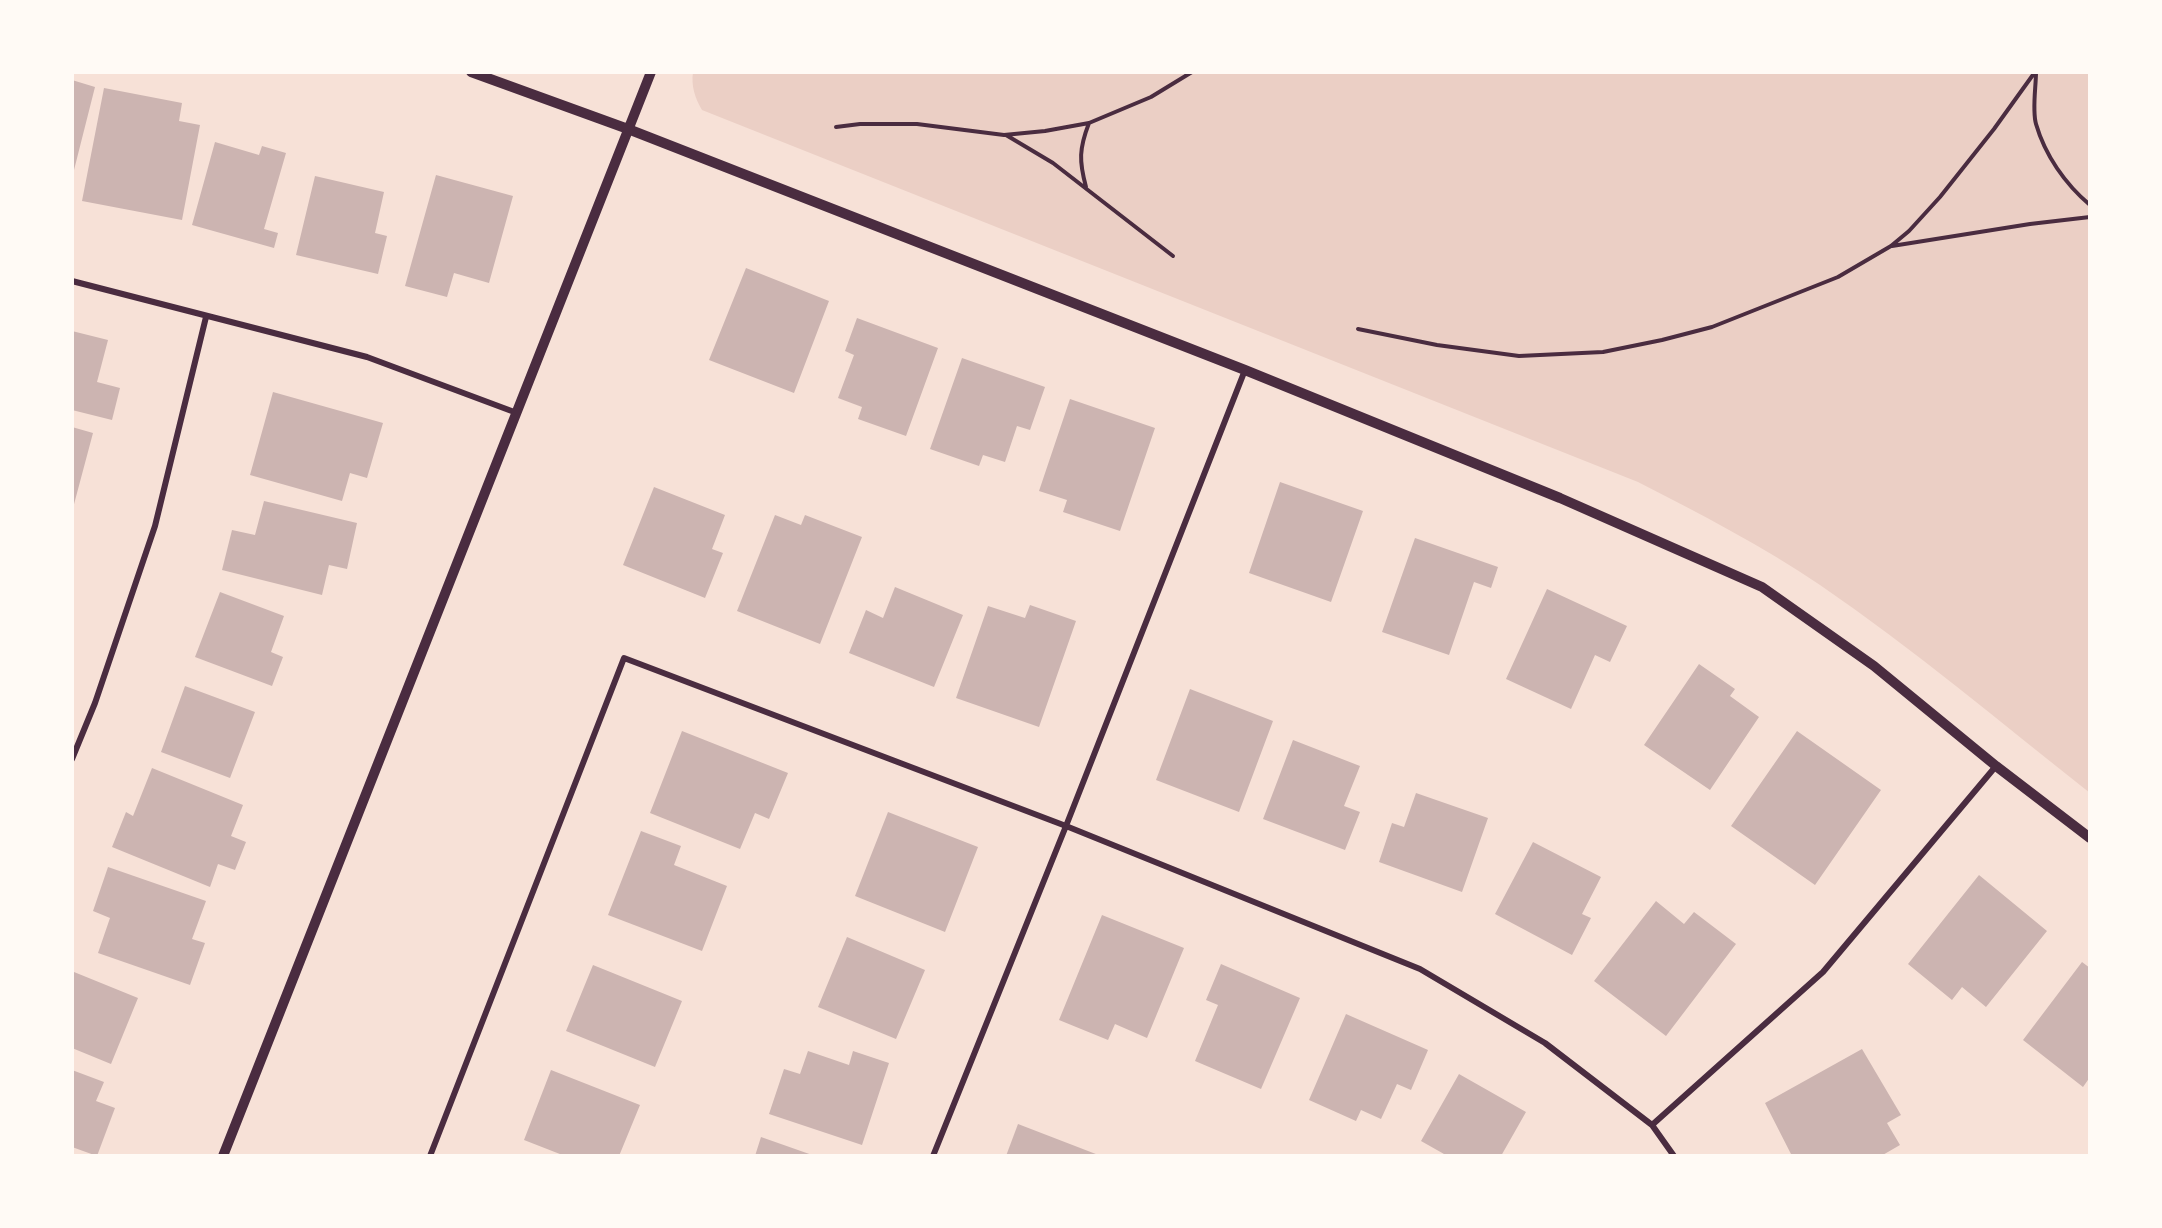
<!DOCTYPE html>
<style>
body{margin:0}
#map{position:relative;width:2162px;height:1228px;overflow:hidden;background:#f7e1d7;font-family:"Fira Sans Condensed",sans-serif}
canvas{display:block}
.frame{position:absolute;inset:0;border:74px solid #fffaf5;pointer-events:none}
</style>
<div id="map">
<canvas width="2162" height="1228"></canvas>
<div class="frame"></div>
</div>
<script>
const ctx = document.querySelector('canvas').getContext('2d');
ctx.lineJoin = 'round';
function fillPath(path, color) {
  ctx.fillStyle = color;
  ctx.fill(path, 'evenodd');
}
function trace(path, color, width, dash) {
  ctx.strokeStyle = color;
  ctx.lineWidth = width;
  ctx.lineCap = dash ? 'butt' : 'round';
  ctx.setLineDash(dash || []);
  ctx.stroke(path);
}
fillPath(new Path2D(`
 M 693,72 L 2090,72 L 2090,793 C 2001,723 1914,649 1820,585 C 1763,546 1700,514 1638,482 L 702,110 C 695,98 691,86 693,72 Z`), '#ebcfc5');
fillPath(new Path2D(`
 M 72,80 L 95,87 L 73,174 L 72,174 Z
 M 104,88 L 182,103 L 179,121 L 200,125 L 182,220 L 82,201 Z
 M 215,142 L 259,155 L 262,146 L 286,153 L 264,229 L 278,233 L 274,248 L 192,225 Z
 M 436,175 L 513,196 L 489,283 L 454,273 L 447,297 L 405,286 Z
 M 315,176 L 384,192 L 375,233 L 387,236 L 378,274 L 296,255 Z
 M 746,268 L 829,301 L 794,393 L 709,360 Z
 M 857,318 L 938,348 L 906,436 L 858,419 L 862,407 L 838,398 L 854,355 L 845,351 Z
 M 72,331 L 108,340 L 97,382 L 120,388 L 112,420 L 72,410 Z
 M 962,358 L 1045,387 L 1030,430 L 1017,426 L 1005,462 L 983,455 L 979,466 L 930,449 Z
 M 273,392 L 383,423 L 367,478 L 350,473 L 342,501 L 250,475 Z
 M 1070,399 L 1155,428 L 1120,531 L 1063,512 L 1067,500 L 1039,491 Z
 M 72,427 L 93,433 L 73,508 L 72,507 Z
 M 1280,482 L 1363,511 L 1331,602 L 1249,573 Z
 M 654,487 L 725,515 L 712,549 L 723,553 L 705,598 L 623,565 Z
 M 264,501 L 357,523 L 347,569 L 329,565 L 322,595 L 222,570 L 232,530 L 255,535 Z
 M 775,515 L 801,525 L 805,515 L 862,537 L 820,644 L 737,611 Z
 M 1415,538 L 1498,567 L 1491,588 L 1474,582 L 1449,655 L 1382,632 Z
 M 895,587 L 963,615 L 934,687 L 849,653 L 866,610 L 883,618 Z
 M 1547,589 L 1627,626 L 1610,662 L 1595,655 L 1571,709 L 1506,679 Z
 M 220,592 L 284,616 L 271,652 L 283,657 L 272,686 L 195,657 Z
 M 1030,605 L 1076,621 L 1039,727 L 956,698 L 988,606 L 1025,618 Z
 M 1699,664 L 1735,689 L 1730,696 L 1759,717 L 1710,790 L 1644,745 Z
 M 185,686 L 255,712 L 230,778 L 161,752 Z
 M 1190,689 L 1273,721 L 1239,812 L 1156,780 Z
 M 682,731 L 788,773 L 769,819 L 755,813 L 740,849 L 650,813 Z
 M 1797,731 L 1881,790 L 1815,885 L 1731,826 Z
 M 1293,740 L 1360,766 L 1344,806 L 1360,812 L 1345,850 L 1263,819 Z
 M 152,768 L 243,805 L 231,836 L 246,842 L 235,870 L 218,864 L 210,887 L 112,847 L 126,812 L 133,816 Z
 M 1416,793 L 1488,818 L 1462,892 L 1379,862 L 1392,823 L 1404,827 Z
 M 888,812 L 978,847 L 945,932 L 855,896 Z
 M 641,831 L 681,846 L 674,865 L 727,886 L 702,951 L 608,915 Z
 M 1533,842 L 1601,877 L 1582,914 L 1591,918 L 1572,955 L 1495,914 Z
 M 108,867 L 206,901 L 192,939 L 205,943 L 190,985 L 98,953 L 110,918 L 93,911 Z
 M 1979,875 L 2047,931 L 1986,1007 L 1962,987 L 1952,1000 L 1908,964 Z
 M 1656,901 L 1684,924 L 1694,912 L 1736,944 L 1666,1036 L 1594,981 Z
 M 1102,915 L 1184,948 L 1147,1038 L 1115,1024 L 1108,1040 L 1059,1020 Z
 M 847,937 L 925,970 L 896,1039 L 818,1007 Z
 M 2082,962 L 2090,968 L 2090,1077 L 2083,1087 L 2023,1040 Z
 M 1221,964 L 1300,998 L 1261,1089 L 1195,1061 L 1218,1005 L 1206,1000 Z
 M 593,965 L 682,1001 L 655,1067 L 566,1031 Z
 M 74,972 L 138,998 L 111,1064 L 72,1048 L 72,977 Z
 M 1346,1014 L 1428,1050 L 1411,1090 L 1397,1084 L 1381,1119 L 1361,1110 L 1356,1121 L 1309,1100 Z
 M 1862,1049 L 1901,1115 L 1887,1123 L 1900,1145 L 1881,1156 L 1792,1156 L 1765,1103 Z
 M 808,1051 L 849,1065 L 853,1051 L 889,1063 L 862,1145 L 769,1114 L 784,1069 L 800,1074 Z
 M 72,1070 L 104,1082 L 96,1101 L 115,1108 L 97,1156 L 72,1147 Z
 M 551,1070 L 640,1105 L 619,1156 L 565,1156 L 524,1140 Z
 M 1459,1074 L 1526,1112 L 1501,1156 L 1443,1156 L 1444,1154 L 1421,1141 Z
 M 1018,1124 L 1101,1156 L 1006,1156 Z
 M 761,1137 L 815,1156 L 755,1156 Z`), '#ccb4b1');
trace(new Path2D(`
 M 2036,72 C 2036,87 2032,110 2036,124 C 2045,155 2065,184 2090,205
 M 836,127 L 860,124 L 917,124 L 1004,135 L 1045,131 L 1089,123 L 1151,97 L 1192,72
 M 1006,135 L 1053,163 L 1173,256
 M 1086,187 C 1079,161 1079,149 1089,123
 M 1892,246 L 2030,224 L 2090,217
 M 1358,329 L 1437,345 L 1519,356 L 1603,352 L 1662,340 L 1712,327 L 1838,277 L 1891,246 L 1909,231 L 1940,197 L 1994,129 L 2035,72`), '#4a2c40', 4);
trace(new Path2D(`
 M 72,281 L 367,357 L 517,413
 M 72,759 L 95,703 L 155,526 L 206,317
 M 1652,1125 L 1823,972 L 1996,766
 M 430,1156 L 624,658 L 1066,826 L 1420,969 L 1545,1043 L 1652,1125 L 1674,1156
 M 933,1156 L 1066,826 L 1245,370`), '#4a2c40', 6);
trace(new Path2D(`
 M 471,72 L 628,129 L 1245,370 L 1560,498 L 1762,587 L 1874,666 L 1996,766 L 2090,838
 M 223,1156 L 651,72`), '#4a2c40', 10);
</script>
